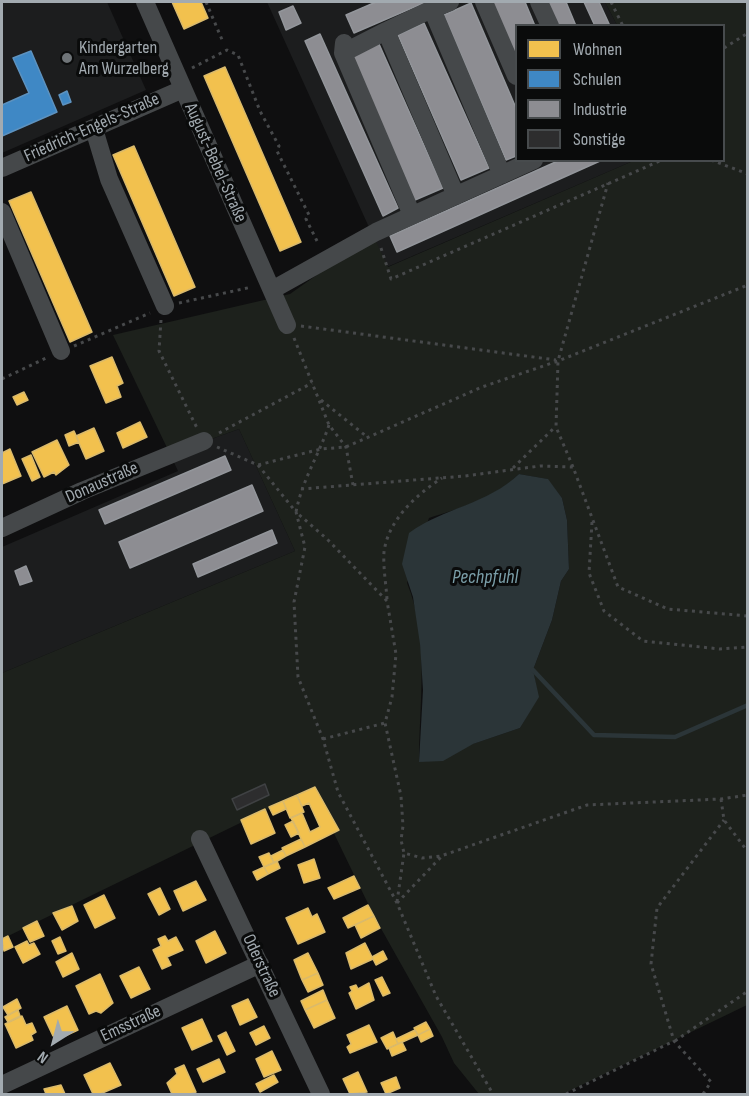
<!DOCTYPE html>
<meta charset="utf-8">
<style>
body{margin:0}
#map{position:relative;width:749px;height:1096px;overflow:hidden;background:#0f0f10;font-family:"Sofia Sans Condensed",sans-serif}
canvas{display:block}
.frame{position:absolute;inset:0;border:3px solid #a2aab0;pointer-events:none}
.legend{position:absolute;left:515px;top:24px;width:210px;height:138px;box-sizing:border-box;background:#0a0b0b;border:2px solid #474b4d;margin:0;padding:8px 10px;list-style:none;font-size:18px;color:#a2aab0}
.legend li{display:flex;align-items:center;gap:12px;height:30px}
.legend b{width:30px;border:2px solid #474b4d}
.north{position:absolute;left:24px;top:1012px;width:60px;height:60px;-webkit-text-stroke:4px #0a0b0b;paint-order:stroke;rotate:216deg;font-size:16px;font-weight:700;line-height:24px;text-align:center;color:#a2aab0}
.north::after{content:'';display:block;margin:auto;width:21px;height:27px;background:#a2aab0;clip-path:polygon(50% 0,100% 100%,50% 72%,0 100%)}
</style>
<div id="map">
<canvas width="749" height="1096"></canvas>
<div class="frame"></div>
<ul class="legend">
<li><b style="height:16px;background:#f2c14e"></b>Wohnen</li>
<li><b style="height:16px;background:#3f88c5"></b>Schulen</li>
<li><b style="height:16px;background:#8d8d92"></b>Industrie</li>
<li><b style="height:16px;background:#2d2d2e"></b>Sonstige</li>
</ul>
<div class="north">N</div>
</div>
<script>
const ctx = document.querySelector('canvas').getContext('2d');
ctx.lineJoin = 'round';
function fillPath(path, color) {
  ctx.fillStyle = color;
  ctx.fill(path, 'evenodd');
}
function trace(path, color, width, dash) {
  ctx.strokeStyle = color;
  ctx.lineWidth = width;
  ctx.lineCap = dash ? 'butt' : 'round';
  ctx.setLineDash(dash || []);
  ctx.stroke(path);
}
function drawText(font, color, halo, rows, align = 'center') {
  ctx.font = font + ' "Sofia Sans Condensed",sans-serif';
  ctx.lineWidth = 6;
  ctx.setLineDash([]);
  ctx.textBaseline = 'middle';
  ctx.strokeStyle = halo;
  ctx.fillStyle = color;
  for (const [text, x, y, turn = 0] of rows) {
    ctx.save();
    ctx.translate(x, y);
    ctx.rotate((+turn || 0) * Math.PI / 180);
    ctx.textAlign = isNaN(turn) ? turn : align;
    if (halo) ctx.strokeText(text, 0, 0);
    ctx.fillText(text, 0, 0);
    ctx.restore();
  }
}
fillPath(new Path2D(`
 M 2,2 L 107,2 L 146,90 L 2,153 Z
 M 267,2 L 605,2 L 617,25 L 516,26 L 516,160 L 633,161 L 387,267 Z
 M 239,429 L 295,551 L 2,673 L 2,547 L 178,471 L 170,454 Z`), '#1c1d1e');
fillPath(new Path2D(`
 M 605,2 L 747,2 L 747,1005 L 563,1094 L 479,1094 L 454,1063 L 442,1037 L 374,916 L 312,788 L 2,939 L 2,673 L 295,551 L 239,429 L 170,454 L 113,335 L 290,294 L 373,235 L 388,267 L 633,161 L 724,160 L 724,26 L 617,25 ZM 519,474 L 547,479 L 562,498 L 567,520 L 569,569 L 561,581 L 552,620 L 533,670 L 538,697 L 520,728 L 419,762 C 419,703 430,639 407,583 L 429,518 C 461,508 495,498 519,474 Z`), '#1d211c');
fillPath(new Path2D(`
 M 519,474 L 548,479 L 562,498 L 567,520 L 569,569 L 561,581 L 552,620 L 533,670 L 539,697 L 520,728 L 473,744 L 443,761 L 419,762 L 423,690 L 420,644 L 413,597 L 402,564 L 409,533 C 443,508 488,504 519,474 Z`), '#2b3538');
const homes = new Path2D(`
 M 172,2 L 201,2 L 208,18 L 184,29 Z
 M 225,67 L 301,242 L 280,251 L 204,76 Z
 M 134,146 L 195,287 L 174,296 L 113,155 Z
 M 31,192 L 92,332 L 70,342 L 9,201 Z
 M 112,357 L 123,383 L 117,386 L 121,397 L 106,403 L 90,366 Z
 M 24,392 L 28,400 L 17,405 L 13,397 Z
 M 140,422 L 147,437 L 123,448 L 117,433 Z
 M 94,428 L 104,451 L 86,459 L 76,436 Z
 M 74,431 L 79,442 L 69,446 L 65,435 Z
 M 57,440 L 69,465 L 56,475 L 54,472 L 44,477 L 32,452 Z
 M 10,449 L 21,476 L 2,484 L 2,453 Z
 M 31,455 L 40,477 L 32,481 L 22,459 Z
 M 315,787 L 339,830 L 305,847 L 291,818 L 302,813 L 310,832 L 320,827 L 309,803 L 302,806 L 297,795 Z
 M 297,795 L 304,812 L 290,818 L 283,801 Z
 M 283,801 L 286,809 L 273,815 L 269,807 Z
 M 265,809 L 275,833 L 251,844 L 241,820 Z
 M 293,821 L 299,833 L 291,837 L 285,825 Z
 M 301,839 L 305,847 L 286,856 L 282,848 Z
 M 283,850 L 286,856 L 274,863 L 271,856 Z
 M 269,853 L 274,863 L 264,867 L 259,857 Z
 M 314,859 L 320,878 L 304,883 L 298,865 Z
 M 277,861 L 280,868 L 268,874 L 264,867 Z
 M 264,867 L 268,874 L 257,880 L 253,872 Z
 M 354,876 L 360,888 L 334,899 L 328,888 Z
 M 196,881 L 206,900 L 183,911 L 174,891 Z
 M 160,888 L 170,909 L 159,915 L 148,894 Z
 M 104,895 L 115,918 L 95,928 L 84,905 Z
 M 368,905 L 374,916 L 348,928 L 343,918 Z
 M 72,906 L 78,921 L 62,930 L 53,913 Z
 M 308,908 L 312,917 L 317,914 L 325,932 L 298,944 L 286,918 Z
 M 374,916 L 380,928 L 361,938 L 355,925 Z
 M 37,921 L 44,936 L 30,942 L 23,928 Z
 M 215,931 L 226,953 L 206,963 L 196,941 Z
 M 8,936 L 13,947 L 4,951 L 2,939 Z
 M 165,936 L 168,941 L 176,937 L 183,950 L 167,957 L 171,965 L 162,969 L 153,950 L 161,946 L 158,939 Z
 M 60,937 L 66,951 L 58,954 L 52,941 Z
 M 27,941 L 29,945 L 34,943 L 40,954 L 23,963 L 15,947 Z
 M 365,943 L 373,959 L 351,969 L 346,953 Z
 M 383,951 L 387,959 L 376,965 L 372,957 Z
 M 72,953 L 79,969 L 63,977 L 56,962 Z
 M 308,953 L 318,973 L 302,980 L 294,960 Z
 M 139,967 L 150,989 L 131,998 L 120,976 Z
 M 318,973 L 323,985 L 308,992 L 302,980 Z
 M 100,974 L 113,1003 L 101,1013 L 96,1011 L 89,1014 L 76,986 Z
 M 382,977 L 390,993 L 383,996 L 375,980 Z
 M 369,983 L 374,1000 L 356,1009 L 349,993 L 352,991 L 350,987 L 356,985 L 358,989 Z
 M 323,990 L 327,1000 L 305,1010 L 301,1001 Z
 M 17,999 L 21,1008 L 8,1015 L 3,1007 Z
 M 248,999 L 257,1017 L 240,1025 L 232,1006 Z
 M 327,1000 L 335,1018 L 314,1028 L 305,1010 Z
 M 67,1006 L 78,1030 L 65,1036 L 63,1032 L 53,1036 L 44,1017 Z
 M 18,1010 L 20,1016 L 8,1022 L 5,1017 Z
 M 22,1016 L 26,1025 L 32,1023 L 36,1032 L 31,1035 L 33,1040 L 16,1048 L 5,1024 Z
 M 202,1019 L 212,1041 L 192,1050 L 182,1028 Z
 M 426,1022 L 430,1029 L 418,1035 L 414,1028 Z
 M 369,1025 L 377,1042 L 350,1053 L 347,1047 L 351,1044 L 347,1035 Z
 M 264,1026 L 270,1038 L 256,1045 L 250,1033 Z
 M 430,1029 L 433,1036 L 421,1042 L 418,1035 Z
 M 415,1030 L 418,1035 L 398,1044 L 396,1039 Z
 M 226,1032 L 235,1051 L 227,1055 L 218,1036 Z
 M 393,1032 L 398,1044 L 387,1049 L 381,1038 Z
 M 402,1042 L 406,1050 L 392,1056 L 389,1048 Z
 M 272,1051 L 281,1070 L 264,1077 L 256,1059 Z
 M 219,1059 L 225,1072 L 203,1082 L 197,1069 Z
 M 110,1063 L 121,1085 L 100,1094 L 93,1094 L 84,1075 Z
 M 184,1065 L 196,1092 L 190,1094 L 172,1094 L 167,1083 L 177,1074 L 175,1069 Z
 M 358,1072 L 367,1092 L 350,1094 L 343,1079 Z
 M 274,1075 L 278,1082 L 260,1092 L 256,1084 Z
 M 396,1077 L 400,1088 L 386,1094 L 381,1083 Z
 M 61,1085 L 65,1094 L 46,1094 L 44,1089 Z`);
fillPath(homes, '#f2c14e');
trace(homes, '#daba6b', 1.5);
const schools = new Path2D(`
 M 31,51 L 57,112 L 2,136 L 2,105 L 29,93 L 13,58 Z
 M 67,91 L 71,102 L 63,105 L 59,95 Z`);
fillPath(schools, '#3f88c5');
trace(schools, '#5d92bf', 1.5);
const industry = new Path2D(`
 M 376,2 L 426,2 L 354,33 L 346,15 Z
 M 493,2 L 525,2 L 535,26 L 516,26 L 516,56 Z
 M 548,2 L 566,2 L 576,26 L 558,26 Z
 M 584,2 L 599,2 L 610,26 L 595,26 Z
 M 471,3 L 516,108 L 516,156 L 506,160 L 444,15 Z
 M 293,6 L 301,23 L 286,30 L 279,12 Z
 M 424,23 L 489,168 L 461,180 L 398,35 Z
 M 320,34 L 398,208 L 383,216 L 305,41 Z
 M 379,44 L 443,188 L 415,200 L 352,55 Z
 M 560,160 L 600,161 L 397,252 L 390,236 Z
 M 225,456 L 231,470 L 105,524 L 99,510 Z
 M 252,485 L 263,511 L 130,568 L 119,542 Z
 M 272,530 L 277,543 L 198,577 L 193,564 Z
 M 26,566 L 32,581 L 20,585 L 15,571 Z`);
fillPath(industry, '#8d8d92');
trace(industry, '#93969b', 1.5);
trace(new Path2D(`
 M 533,670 L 594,735 L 675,737 L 748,705`), '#2b3538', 4.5);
const building = new Path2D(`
 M 265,784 L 269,795 L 237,810 L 232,799 Z`);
fillPath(building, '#2d2d2e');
trace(building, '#3f4143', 1.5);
trace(new Path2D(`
 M 206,2 L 223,42
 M 611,2 L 623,26
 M 724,48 L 748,33
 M 192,68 L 227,50 L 238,55 L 260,111 L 279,146 L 277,151 L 309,215 L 306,219 L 319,245
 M 711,160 L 748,174
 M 381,248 L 391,279 L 662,160
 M 179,303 L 252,287
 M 161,320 L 159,351 L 197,428
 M 301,326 L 556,360
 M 294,338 L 329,425 L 346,447 L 353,485
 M 74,346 L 150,313
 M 2,379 L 46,358
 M 321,400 L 366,436
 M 329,425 C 319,455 302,480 296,512 L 327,539 L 387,601 L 396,654 L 392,697 L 385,723 L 401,796 L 403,826 L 401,840 L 404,853 L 422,858 L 441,856 L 587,805 L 721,799 L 748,795
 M 219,433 L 312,383
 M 217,447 L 258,465 L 321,449 L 346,447 L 482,387 L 558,361 L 748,285
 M 258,465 L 296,512 L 305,547 L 294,602 L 298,677 L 323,739 L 338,792 L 397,903 L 436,996 L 493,1094
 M 573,467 L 556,427 L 558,361 L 608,183
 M 513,468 L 555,427
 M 301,489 L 465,476 L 540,466 L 573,467 L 618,587 L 668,609 L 748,616
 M 592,522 L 589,573 L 604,611 L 643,641 L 720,649 L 748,647
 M 387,599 C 386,584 383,567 384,552 C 388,520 417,494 442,478
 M 323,739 L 385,723
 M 721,799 L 724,820 L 748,852
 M 397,902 L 404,853
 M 397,903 L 441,857
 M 675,1041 L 748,991
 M 566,1094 L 674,1041
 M 703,1094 L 711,1082 L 674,1041 L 651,964 L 657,908 L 724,820`), '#47494b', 3, [3, 4.5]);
trace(new Path2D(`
 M 145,2 L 287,325
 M 484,2 L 516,76
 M 539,2 L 550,26
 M 432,9 L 450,2
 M 386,31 L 432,9 L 502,175
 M 344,43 L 343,53 L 412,215
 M 343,53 L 386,31 L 456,196
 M 94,129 L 109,179 L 165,306
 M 2,168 L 183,89
 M 2,212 L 61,351
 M 272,290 L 376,232 L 534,160
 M 2,528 L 82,491 L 204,441
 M 200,839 L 321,1094
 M 2,1085 L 260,964`), '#45484a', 18);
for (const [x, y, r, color] of [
 [67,58,6,"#6f7478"]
]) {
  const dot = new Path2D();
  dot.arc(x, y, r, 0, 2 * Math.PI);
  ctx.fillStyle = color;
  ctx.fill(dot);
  trace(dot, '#0a0b0b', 2);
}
drawText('18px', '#a2aab0', '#0a0b0b', [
 ["Kindergarten",79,48],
 ["Am Wurzelberg",79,69]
], 'left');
drawText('18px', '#a2aab0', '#0a0b0b', [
 ["Friedrich-Engels-Straße",92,128,-24],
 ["August-Bebel-Straße",215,163,66],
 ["Donaustraße",102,483,-24],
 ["Oderstraße",261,966,65],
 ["Emsstraße",131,1024,-25]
]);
drawText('italic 20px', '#7b9fa9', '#0a0b0b', [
 ["Pechpfuhl",485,578]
]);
</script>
